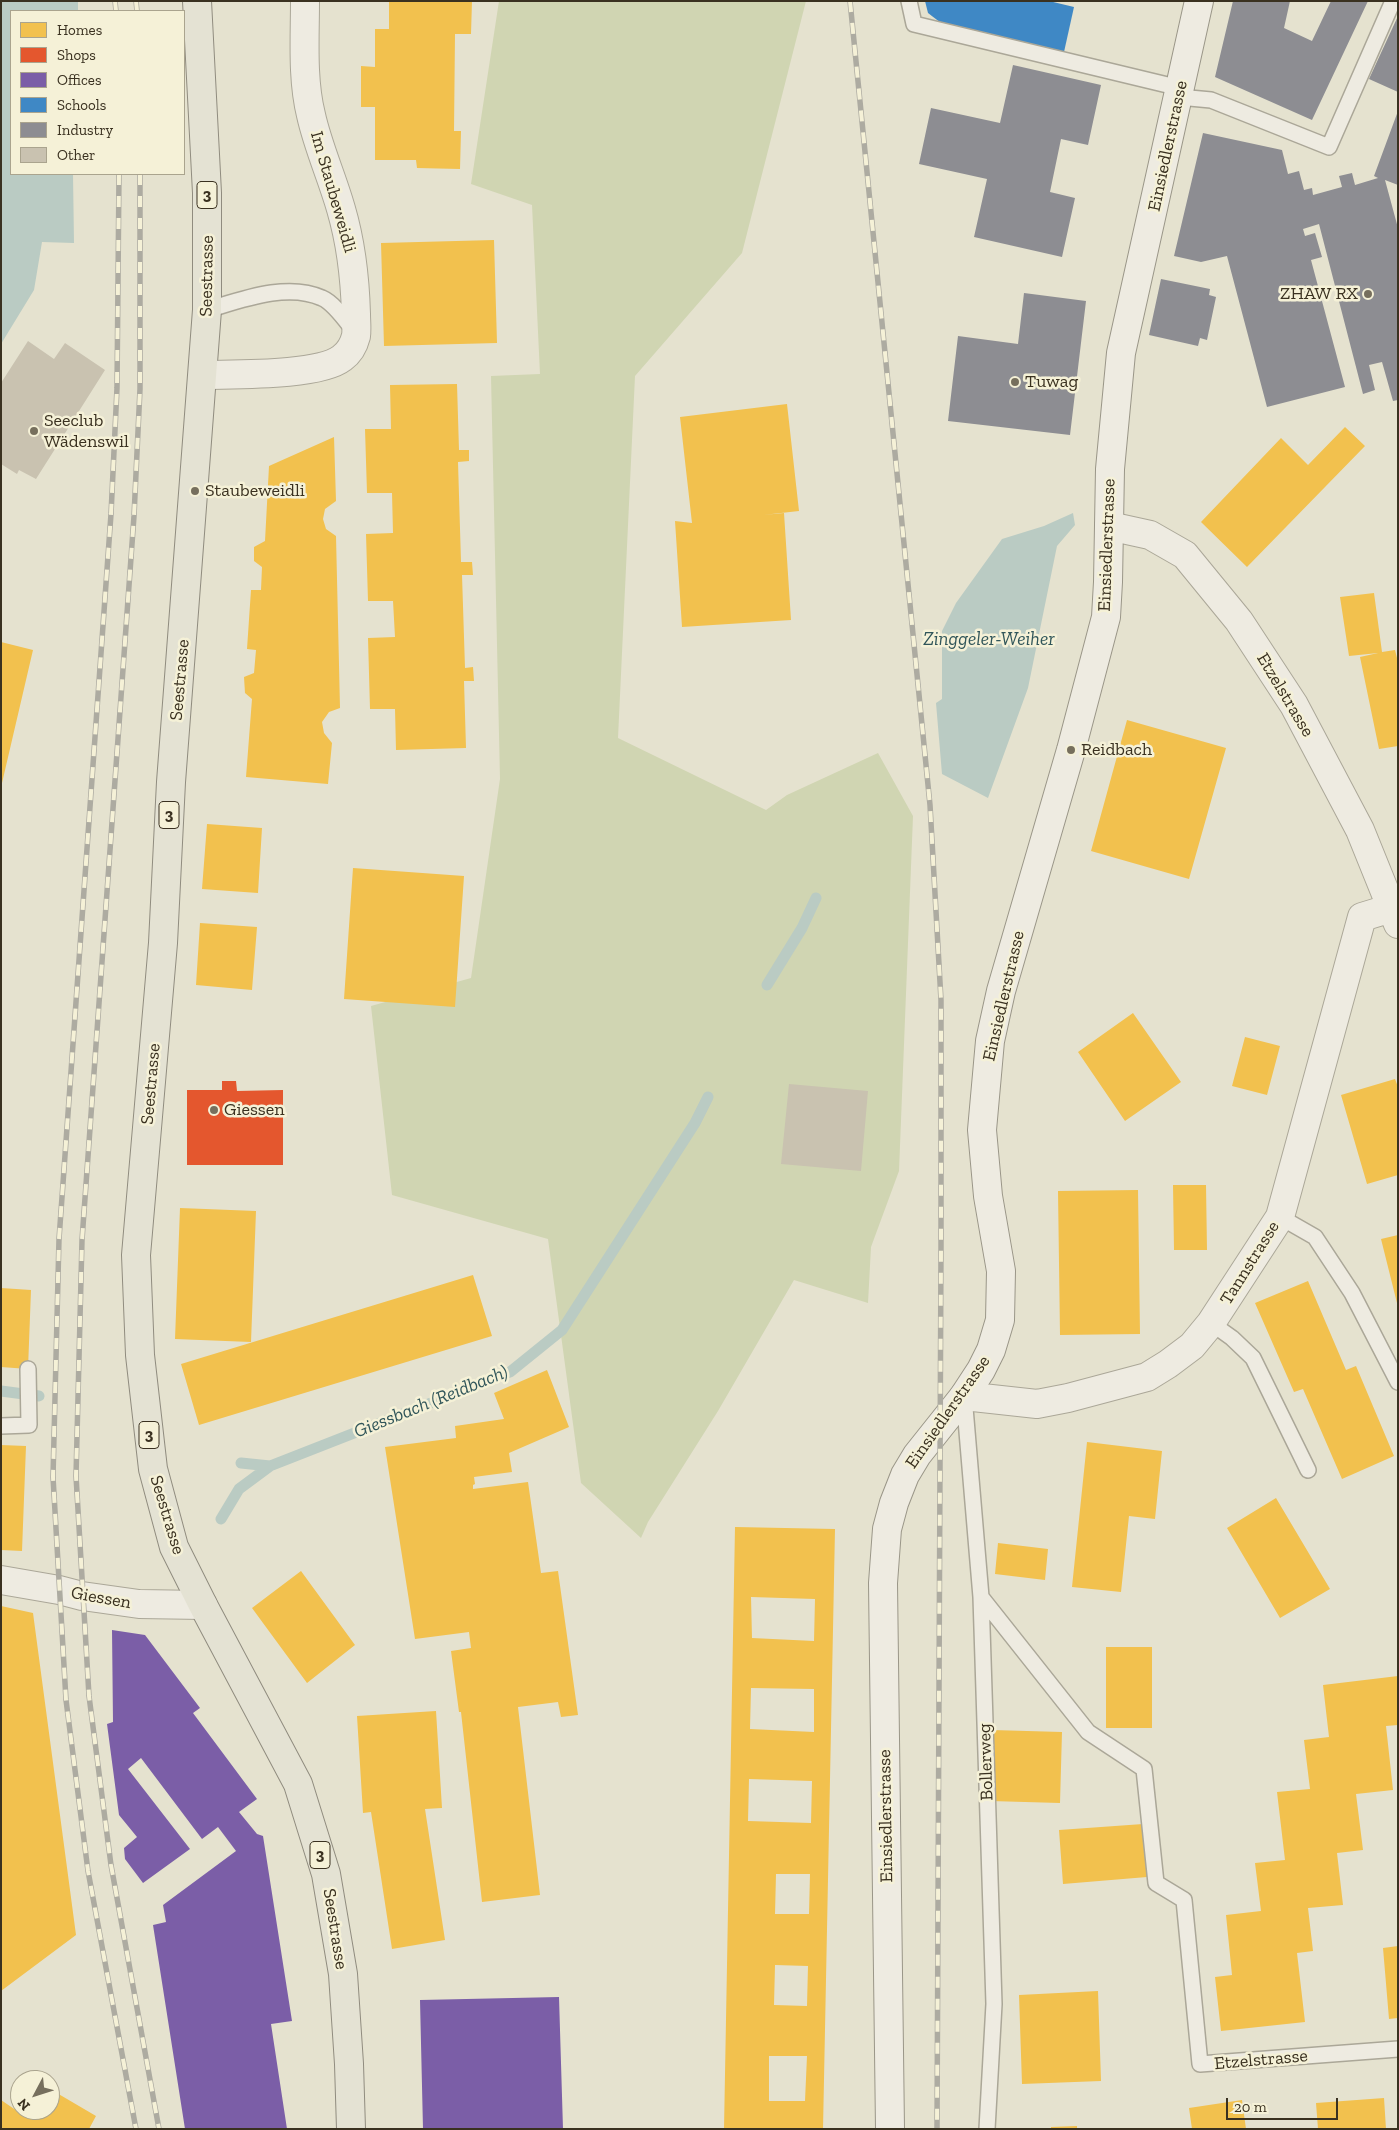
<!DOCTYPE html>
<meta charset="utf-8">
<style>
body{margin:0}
#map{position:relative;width:1399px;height:2130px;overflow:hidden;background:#e5e2cf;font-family:"Zilla Slab",serif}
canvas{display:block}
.frame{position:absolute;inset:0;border:2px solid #3a3120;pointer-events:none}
.legend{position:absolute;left:10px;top:10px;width:175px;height:165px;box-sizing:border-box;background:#f5f1d7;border:1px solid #aaa48e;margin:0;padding:6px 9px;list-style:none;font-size:15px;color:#3a3120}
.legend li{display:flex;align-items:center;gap:10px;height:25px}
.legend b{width:25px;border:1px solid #aaa48e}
.north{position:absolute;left:10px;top:2070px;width:50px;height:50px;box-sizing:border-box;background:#f5f1d7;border:1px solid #aaa48e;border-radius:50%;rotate:230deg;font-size:14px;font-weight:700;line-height:20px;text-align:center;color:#3a3120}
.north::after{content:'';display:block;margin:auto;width:18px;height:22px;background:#766f5d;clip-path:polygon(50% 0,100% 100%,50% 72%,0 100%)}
.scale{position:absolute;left:1226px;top:2098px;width:112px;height:22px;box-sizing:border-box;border:2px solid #3a3120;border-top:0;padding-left:6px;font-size:15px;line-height:18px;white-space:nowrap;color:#3a3120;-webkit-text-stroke:4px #f5f1d7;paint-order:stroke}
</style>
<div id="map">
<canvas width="1399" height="2130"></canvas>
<div class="frame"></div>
<ul class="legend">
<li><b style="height:14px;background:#f2c14e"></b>Homes</li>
<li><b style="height:14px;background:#e4572e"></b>Shops</li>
<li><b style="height:14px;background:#7b5ea7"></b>Offices</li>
<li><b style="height:14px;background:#3f88c5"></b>Schools</li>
<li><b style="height:14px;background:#8d8d92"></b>Industry</li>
<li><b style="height:14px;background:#c9c2b0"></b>Other</li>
</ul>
<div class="north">N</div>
<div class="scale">20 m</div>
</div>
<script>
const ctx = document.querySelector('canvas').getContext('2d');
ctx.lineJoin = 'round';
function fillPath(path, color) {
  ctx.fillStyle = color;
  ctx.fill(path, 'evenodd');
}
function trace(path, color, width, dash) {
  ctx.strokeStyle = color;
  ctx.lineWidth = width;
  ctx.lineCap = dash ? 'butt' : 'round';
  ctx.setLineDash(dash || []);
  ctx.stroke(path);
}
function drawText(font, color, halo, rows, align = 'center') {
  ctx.font = font + ' "Zilla Slab",serif';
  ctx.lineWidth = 5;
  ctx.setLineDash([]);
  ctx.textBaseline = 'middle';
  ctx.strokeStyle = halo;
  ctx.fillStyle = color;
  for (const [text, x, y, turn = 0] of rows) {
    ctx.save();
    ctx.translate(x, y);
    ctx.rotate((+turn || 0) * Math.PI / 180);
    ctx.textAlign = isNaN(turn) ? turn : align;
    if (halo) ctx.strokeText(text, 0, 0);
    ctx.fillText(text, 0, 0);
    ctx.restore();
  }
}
fillPath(new Path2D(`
 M 499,1 L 806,1 L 742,253 L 635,376 L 618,738 L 766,810 L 787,795 L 878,753 L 913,816 L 899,1171 L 871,1247 L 868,1303 L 794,1280 L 718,1411 L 648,1522 L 641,1538 L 581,1483 L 548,1239 L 392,1195 L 371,1006 L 471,978 L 500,779 L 491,376 L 540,374 L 532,205 L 471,184 Z`), '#d0d5b2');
fillPath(new Path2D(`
 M 1,1 L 78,1 L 78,11 L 11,11 L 11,174 L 73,174 L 74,243 L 42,242 L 34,290 L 1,344 Z
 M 1073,513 L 1075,525 L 1057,546 L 1028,688 L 988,798 L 942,774 L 936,703 L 942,699 L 942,631 L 956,603 L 1002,539 L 1044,526 Z`), '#bacbc3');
fillPath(new Path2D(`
 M 389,1 L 472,1 L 471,34 L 455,34 L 454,131 L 461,131 L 460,169 L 417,168 L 416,160 L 375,160 L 375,107 L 361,107 L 361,66 L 375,67 L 375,29 L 389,29 Z
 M 494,240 L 497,343 L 384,346 L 381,243 Z
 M 457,384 L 459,450 L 469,450 L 469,461 L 458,462 L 461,562 L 472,562 L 473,575 L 462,575 L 465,668 L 473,667 L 474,681 L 464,681 L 466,748 L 396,750 L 395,709 L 370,709 L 368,638 L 395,637 L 393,601 L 368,601 L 366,534 L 393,533 L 392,493 L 367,493 L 365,429 L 391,429 L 390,385 Z
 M 787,404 L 799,511 L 763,515 L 784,513 L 791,620 L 682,627 L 675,521 L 692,523 L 680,417 Z
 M 1345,427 L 1365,446 L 1247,567 L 1201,522 L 1281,438 L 1308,465 Z
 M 334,437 L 336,501 L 325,509 L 323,519 L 326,529 L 336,536 L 340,708 L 329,712 L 322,722 L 324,733 L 332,743 L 328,784 L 246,777 L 252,699 L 245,693 L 244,677 L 254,673 L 256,650 L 247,649 L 251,590 L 261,590 L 262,567 L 254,561 L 254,547 L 265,541 L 269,466 Z
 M 1374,593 L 1382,652 L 1395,650 L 1398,662 L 1398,746 L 1379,749 L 1360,657 L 1378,653 L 1349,656 L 1340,597 Z
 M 1,642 L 33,650 L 2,783 L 1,783 Z
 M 1127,720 L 1226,748 L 1189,879 L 1091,851 Z
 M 207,824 L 262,828 L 258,893 L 202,889 Z
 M 353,868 L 464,876 L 455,1007 L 344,999 Z
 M 200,923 L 257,927 L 252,990 L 196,985 Z
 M 1133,1013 L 1181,1082 L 1125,1121 L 1078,1052 Z
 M 1245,1037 L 1280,1046 L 1267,1095 L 1232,1086 Z
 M 1395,1079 L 1398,1087 L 1398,1175 L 1367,1184 L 1341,1095 Z
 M 1173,1185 L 1206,1185 L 1207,1250 L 1174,1250 Z
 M 1138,1190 L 1140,1334 L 1060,1335 L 1058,1191 Z
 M 180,1208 L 256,1211 L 251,1342 L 175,1339 Z
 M 1398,1235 L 1398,1303 L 1397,1303 L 1381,1239 Z
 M 473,1275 L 492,1336 L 199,1425 L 181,1364 Z
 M 1308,1281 L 1346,1370 L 1356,1366 L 1394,1456 L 1342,1479 L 1303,1389 L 1294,1392 L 1255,1303 Z
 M 1,1288 L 31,1290 L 28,1369 L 1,1367 Z
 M 547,1370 L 569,1427 L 509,1453 L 512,1472 L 474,1477 L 475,1484 L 473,1485 L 473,1489 L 528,1482 L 541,1573 L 558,1571 L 578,1715 L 561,1717 L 558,1702 L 518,1707 L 540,1895 L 482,1902 L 461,1712 L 459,1712 L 451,1651 L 471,1648 L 469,1632 L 415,1639 L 385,1447 L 456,1438 L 455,1426 L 504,1419 L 494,1393 Z
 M 1087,1442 L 1162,1451 L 1155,1519 L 1129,1516 L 1121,1592 L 1072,1587 Z
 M 1,1445 L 26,1446 L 22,1551 L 1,1550 Z
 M 1276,1498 L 1330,1589 L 1280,1618 L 1227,1528 Z
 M 735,1527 L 835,1529 L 823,2129 L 724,2129 ZM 751,1597 L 815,1599 L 814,1641 L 752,1638 ZM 751,1688 L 814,1689 L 814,1732 L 750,1729 ZM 749,1779 L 812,1781 L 811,1823 L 748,1821 ZM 776,1874 L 810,1874 L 809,1914 L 775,1914 ZM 775,1965 L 808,1966 L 807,2006 L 774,2005 ZM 769,2056 L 807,2056 L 805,2101 L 769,2101 Z
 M 998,1543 L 1048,1549 L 1045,1580 L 995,1574 Z
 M 301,1571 L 355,1645 L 307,1683 L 252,1608 Z
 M 1,1606 L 33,1613 L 76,1935 L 1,1991 Z
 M 1106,1647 L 1152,1647 L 1152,1728 L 1106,1728 Z
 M 1398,1676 L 1398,1725 L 1386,1726 L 1393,1790 L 1356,1794 L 1363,1850 L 1337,1853 L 1343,1905 L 1308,1908 L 1313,1951 L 1297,1953 L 1305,2022 L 1221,2031 L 1215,1977 L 1232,1975 L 1226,1915 L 1261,1911 L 1255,1863 L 1285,1860 L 1277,1792 L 1310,1789 L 1304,1740 L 1329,1737 L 1323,1685 Z
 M 436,1711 L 442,1808 L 425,1809 L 445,1940 L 392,1949 L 371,1812 L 363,1813 L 357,1716 Z
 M 992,1730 L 1062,1732 L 1060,1803 L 990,1801 Z
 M 1143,1824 L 1147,1877 L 1063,1884 L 1059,1830 Z
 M 1398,1946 L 1398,2018 L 1389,2019 L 1383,1948 Z
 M 1098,1991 L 1101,2081 L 1022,2084 L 1019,1995 Z
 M 50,2089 L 96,2116 L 89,2129 L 1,2129 L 1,2100 L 26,2117 L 30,2110 L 50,2110 Z
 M 1384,2098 L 1386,2129 L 1318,2129 L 1316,2103 Z
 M 1242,2100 L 1246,2129 L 1192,2129 L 1189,2108 Z
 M 1077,2126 L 1077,2129 L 1051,2129 L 1051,2127 Z`), '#f2c14e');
fillPath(new Path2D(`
 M 222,1081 L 236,1081 L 237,1091 L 283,1090 L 283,1165 L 187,1165 L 187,1090 L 222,1090 Z`), '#e4572e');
fillPath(new Path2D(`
 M 112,1630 L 145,1635 L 200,1708 L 193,1713 L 257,1799 L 239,1812 L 257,1834 L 263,1836 L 292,2021 L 271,2024 L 287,2129 L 185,2129 L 153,1925 L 166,1922 L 163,1905 L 236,1851 L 218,1827 L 202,1839 L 141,1758 L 128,1769 L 190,1849 L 143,1883 L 125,1859 L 124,1848 L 137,1837 L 119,1815 L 107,1724 L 113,1722 Z
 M 559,1997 L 563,2129 L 423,2129 L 420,2000 Z`), '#7b5ea7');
fillPath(new Path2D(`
 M 925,1 L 1049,1 L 1074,7 L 1064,52 L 941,23 L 928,13 Z`), '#3f88c5');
fillPath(new Path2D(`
 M 1233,1 L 1290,1 L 1284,28 L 1312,41 L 1331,1 L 1368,1 L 1312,120 L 1215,77 Z
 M 1398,16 L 1398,92 L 1369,79 Z
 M 1013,65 L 1101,85 L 1088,145 L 1061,139 L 1050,192 L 1075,198 L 1062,257 L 974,237 L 987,179 L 919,164 L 931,108 L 1000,123 Z
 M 1398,111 L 1398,185 L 1385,180 L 1398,228 L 1398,400 L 1393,401 L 1382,362 L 1369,365 L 1375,390 L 1363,394 L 1319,224 L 1303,229 L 1305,236 L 1315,233 L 1322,257 L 1311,260 L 1345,387 L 1267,407 L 1227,256 L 1201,262 L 1174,256 L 1203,133 L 1282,150 L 1288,174 L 1299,171 L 1304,190 L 1312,188 L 1313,195 L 1342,187 L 1339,176 L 1352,173 L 1355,185 L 1378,178 L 1374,176 Z
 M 1161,279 L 1210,289 L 1209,295 L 1216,297 L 1207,340 L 1200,338 L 1198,346 L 1149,335 Z
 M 1024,293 L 1086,301 L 1070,435 L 948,421 L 958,336 L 1018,344 Z`), '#8d8d92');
trace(new Path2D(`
 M 767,985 L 802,928 L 816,898
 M 1,1391 L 39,1396
 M 241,1463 L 270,1466
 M 221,1519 L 239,1489 L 270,1466 L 510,1372 L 562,1330 L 695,1123 L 708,1097`), '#bacbc3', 11);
fillPath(new Path2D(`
 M 28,341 L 54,359 L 65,343 L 105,370 L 36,479 L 19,470 L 17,474 L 1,464 L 1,383 Z
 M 789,1084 L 868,1091 L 861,1171 L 781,1164 Z`), '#c9c2b0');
const service = new Path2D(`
 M 909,1 L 914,24 L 1180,88
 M 1179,97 L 1211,100 L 1329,147 L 1393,1
 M 207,310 C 241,300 287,282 322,298 C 334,303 346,321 354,331
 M 1280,1217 L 1315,1237 L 1352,1293 L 1398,1382
 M 1211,1323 L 1232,1338 L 1253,1358 L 1308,1470
 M 964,1396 L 981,1597 L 994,2004 L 987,2129
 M 1,1426 L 29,1425 L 28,1369
 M 981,1597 L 1088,1732 L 1144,1769 L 1156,1883 L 1184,1900 L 1200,2064 L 1398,2049`);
const minor = new Path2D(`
 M 204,375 C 235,374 319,376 342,358 C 349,353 354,344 356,336 C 357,329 356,321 356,314 C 355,278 351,243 341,209 C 332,177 318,147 311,115 C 302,79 305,38 305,1
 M 1109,526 L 1150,535 L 1185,555 L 1239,621 L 1294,705 L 1360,830 L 1398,924
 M 964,1396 L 1037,1404 L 1068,1398 L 1147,1377 L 1168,1364 L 1192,1346 L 1211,1323 L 1280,1217 L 1362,917 L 1398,906
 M 1,1580 L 59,1590 L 82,1596 L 139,1604 L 203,1605`);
const secondary = new Path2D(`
 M 890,2129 L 883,1583 L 887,1529 L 894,1503 L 905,1475 L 917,1455 L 964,1396 L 981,1370 L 991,1350 L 1000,1320 L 1001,1271 L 988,1196 L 982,1130 L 990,1041 L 1001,991 L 1071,750 L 1106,617 L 1108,582 L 1110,469 L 1121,353 L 1199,1`);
const primary = new Path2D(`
 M 197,1 L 207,193 L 207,310 L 171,782 L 163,943 L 136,1255 L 140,1355 L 153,1469 L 174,1547 L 203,1605 L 298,1784 L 326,1874 L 343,1974 L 349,2064 L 351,2129`);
trace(service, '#aba798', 18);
trace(minor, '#aba798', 30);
trace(secondary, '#9a9688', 30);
trace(primary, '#908c7f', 30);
trace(service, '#eeebe1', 15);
trace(minor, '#eeebe1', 28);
trace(secondary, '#eeebe1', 28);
trace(primary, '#e4e2d3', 28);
const rail = new Path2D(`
 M 115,1 L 116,11
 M 136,1 L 137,11
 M 850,1 L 930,805 L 941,1000 L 941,1247 L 937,2129
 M 119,174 L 117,388 L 111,514 L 59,1239 L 53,1477 L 66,1700 L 88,1871 L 136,2129
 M 140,174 L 140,389 L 134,516 L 82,1240 L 76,1476 L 89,1696 L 111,1865 L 159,2129`);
trace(rail, '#adaba1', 5.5);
trace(rail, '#f5f1d7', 4, [11]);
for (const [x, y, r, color] of [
 [1368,294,5,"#766f5d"],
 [1015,382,5,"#766f5d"],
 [34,431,5,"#766f5d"],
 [195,491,5,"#766f5d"],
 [1071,750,5,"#766f5d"],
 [214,1110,5,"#766f5d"]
]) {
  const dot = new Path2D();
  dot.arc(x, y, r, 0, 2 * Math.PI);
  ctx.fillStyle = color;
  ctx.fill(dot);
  trace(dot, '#f5f1d7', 2);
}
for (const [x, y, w] of [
 [207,195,20],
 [169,815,20],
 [149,1435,20],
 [320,1855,20]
]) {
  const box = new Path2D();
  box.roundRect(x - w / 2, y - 13.5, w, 27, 4);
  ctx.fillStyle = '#f5f1d7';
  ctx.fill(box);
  trace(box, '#3a3120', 1);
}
drawText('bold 16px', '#3a3120', null, [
 ["3",207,195],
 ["3",169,815],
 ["3",149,1435],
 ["3",320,1855]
]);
drawText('18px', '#3a3120', '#f5f1d7', [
 ["Einsiedlerstrasse",1168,146,-78],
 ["Im Staubeweidli",333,192,74],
 ["Seestrasse",207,276,-89],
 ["Einsiedlerstrasse",1107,545,-88],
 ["Seestrasse",180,680,-85],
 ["Etzelstrasse",1285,695,59],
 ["Einsiedlerstrasse",1004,996,-77],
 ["Seestrasse",151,1084,-85],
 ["Tannstrasse",1250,1263,-58],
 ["Einsiedlerstrasse",948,1412,-55],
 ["Seestrasse",167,1515,73],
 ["Giessen",101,1598,10],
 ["Bollerweg",986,1762,-92],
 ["Einsiedlerstrasse",886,1816,-91],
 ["Seestrasse",335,1929,81],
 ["Etzelstrasse",1261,2060,-5]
]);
drawText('18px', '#3a3120', '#f5f1d7', [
 ["ZHAW RX",1358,294,"right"],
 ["Tuwag",1025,382],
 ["Seeclub",44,421],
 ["Wädenswil",44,442],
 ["Staubeweidli",205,491],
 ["Reidbach",1081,750],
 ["Giessen",224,1110]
], 'left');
drawText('italic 19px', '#305559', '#f5f1d7', [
 ["Zinggeler-Weiher",989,640],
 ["Giessbach (Reidbach)",431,1402,-22]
]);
</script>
